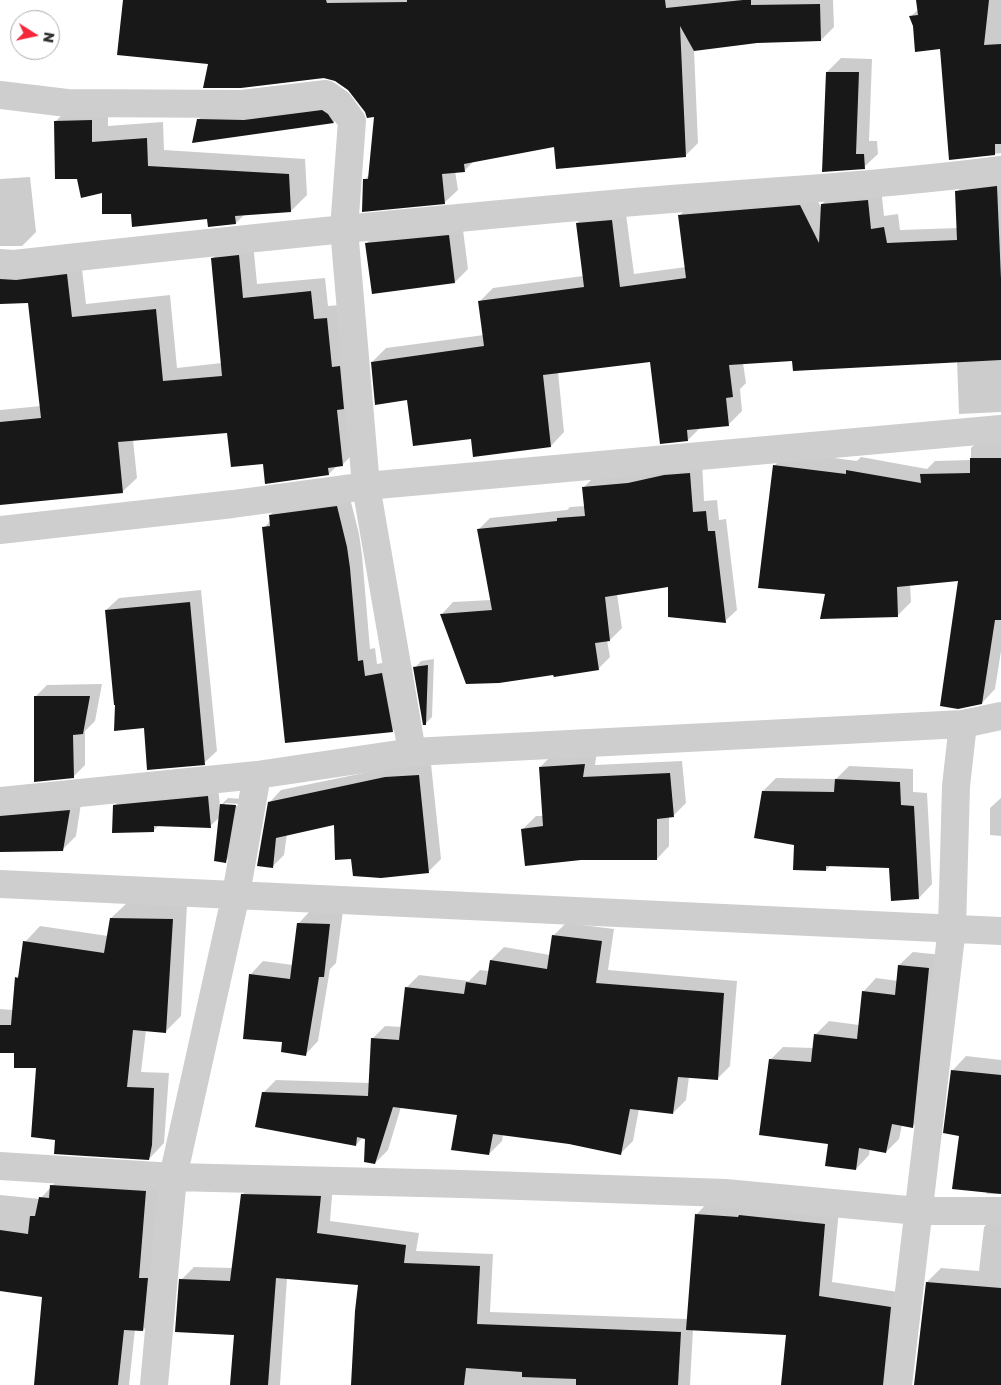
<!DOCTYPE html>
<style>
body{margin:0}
#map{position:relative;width:1001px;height:1385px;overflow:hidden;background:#fff;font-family:"Golos Text",sans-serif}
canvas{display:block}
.north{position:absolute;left:10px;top:10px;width:50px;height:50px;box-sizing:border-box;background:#fff;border:1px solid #adadad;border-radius:50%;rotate:100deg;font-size:14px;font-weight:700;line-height:20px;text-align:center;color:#313131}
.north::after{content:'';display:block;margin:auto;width:18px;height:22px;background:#f4273b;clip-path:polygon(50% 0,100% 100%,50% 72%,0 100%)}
</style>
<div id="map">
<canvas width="1001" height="1385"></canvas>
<div class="north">N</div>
</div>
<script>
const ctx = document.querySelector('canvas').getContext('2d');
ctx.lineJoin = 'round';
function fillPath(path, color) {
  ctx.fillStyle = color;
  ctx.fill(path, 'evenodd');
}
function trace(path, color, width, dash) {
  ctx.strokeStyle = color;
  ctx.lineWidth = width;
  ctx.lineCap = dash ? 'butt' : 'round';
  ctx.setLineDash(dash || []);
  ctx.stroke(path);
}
fillPath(new Path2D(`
 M 124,0 L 833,0 L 834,27 L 821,40 L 757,42 L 694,50 L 698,143 L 685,156 L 556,145 L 475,160 L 464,171 L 455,171 L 458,190 L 445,202 L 365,179 L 370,174 L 375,116 L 366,111 L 352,93 L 335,80 L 209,63 Z
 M 918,0 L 1001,0 L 1001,153 L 950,159 L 941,48 L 914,25 L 911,16 L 919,9 Z
 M 841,58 L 872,59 L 869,141 L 877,141 L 878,154 L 864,167 L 823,171 L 827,72 Z
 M 216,102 L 351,105 L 334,122 L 194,142 L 198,120 Z
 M 108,105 L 108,126 L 163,122 L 164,150 L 305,159 L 307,195 L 291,211 L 245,214 L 236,223 L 208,218 L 132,212 L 103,192 L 78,177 L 55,122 L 71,106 Z
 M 1001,174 L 1001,412 L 959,414 L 957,360 L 794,360 L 743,363 L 746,383 L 740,389 L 742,411 L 729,424 L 701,427 L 688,440 L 652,361 L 558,372 L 564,432 L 551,446 L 472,437 L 408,399 L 372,362 L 386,348 L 484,335 L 480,301 L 493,288 L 583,276 L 577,223 L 590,210 L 625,207 L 634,274 L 686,267 L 679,216 L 693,202 L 813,192 L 822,209 L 822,204 L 836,191 L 881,187 L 884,216 L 898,214 L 900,230 L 958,228 L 957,192 L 970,178 Z
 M 30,177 L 36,232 L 22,246 L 0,246 L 0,179 Z
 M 462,222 L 468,269 L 455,282 L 367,243 L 380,230 Z
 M 253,242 L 257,284 L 325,278 L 328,306 L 340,305 L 356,451 L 342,465 L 337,466 L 329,474 L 264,462 L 228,432 L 133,440 L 137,478 L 122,492 L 0,504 L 0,410 L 41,406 L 29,301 L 0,303 L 0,255 L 81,260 L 86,304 L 170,295 L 177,368 L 222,363 L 212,259 L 226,245 Z
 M 1001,433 L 1001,651 L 995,689 L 982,703 L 959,580 L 910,584 L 911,602 L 897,616 L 826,593 L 774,466 L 788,452 L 857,461 L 861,457 L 927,469 L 935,461 L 971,460 L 971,448 L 985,434 Z
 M 702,461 L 704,501 L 717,500 L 719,520 L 726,519 L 737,610 L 725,621 L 669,586 L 617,594 L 622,628 L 610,640 L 607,640 L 610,657 L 598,669 L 467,683 L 442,614 L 453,602 L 491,600 L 478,530 L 490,518 L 567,510 L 570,507 L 585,506 L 583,488 L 595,476 Z
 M 349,494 L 359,534 L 362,555 L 370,649 L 375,648 L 377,664 L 394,661 L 405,719 L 392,731 L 264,528 L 271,520 L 270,515 L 283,503 Z
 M 201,590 L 217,751 L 204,763 L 116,704 L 106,610 L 119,598 Z
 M 434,659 L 432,717 L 425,724 L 415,668 L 421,661 Z
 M 102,684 L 95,721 L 85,731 L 85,765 L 73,777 L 35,697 L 47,685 Z
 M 597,751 L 595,765 L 682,761 L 686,803 L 673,816 L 669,817 L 669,846 L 657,859 L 523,829 L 536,816 L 544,816 L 540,767 L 553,754 Z
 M 431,764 L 441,859 L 429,871 L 352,858 L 335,824 L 287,834 L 284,855 L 272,867 L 269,803 L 281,790 L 398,766 Z
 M 849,766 L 913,769 L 913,792 L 927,793 L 932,884 L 919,898 L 890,867 L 831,865 L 826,870 L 795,844 L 763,791 L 776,778 L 836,779 Z
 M 218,786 L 220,806 L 228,798 L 242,799 L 241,804 L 225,803 L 225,806 L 240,806 L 232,855 L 225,861 L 220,817 L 210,826 L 160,824 L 153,831 L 114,806 L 125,795 Z
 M 82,797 L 76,836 L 62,850 L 0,851 L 0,798 Z
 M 1001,798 L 1001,836 L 990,835 L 990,808 Z
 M 127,903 L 187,905 L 181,1016 L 166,1031 L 146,1030 L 141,1072 L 169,1073 L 164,1143 L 149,1159 L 57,1139 L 37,1067 L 16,1052 L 0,1052 L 0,1009 L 13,1010 L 16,978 L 20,974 L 25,942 L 40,926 L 108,936 L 111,918 Z
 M 311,910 L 343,911 L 336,963 L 330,969 L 318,1041 L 305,1055 L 284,1041 L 250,975 L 263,961 L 293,965 L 298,924 Z
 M 566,923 L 614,929 L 608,970 L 737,981 L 730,1066 L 717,1079 L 689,1077 L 686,1100 L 673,1113 L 639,1109 L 633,1141 L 620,1154 L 569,1142 L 503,1134 L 502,1141 L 489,1154 L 458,1114 L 401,1107 L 388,1150 L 375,1163 L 366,1138 L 363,1137 L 356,1145 L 263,1093 L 276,1080 L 370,1083 L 372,1039 L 385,1026 L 402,1027 L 406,988 L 419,975 L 469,981 L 480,970 L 489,971 L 491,960 L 504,947 L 550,955 L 553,936 Z
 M 913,952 L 942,955 L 926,1113 L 912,1127 L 902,1125 L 899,1139 L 886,1152 L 870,1149 L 869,1155 L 856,1169 L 829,1143 L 770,1060 L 783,1047 L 814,1048 L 815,1035 L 829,1021 L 859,1025 L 863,992 L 876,978 L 898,981 L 899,965 Z
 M 966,1056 L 1001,1060 L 1001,1194 L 987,1194 L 960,1135 L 952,1071 Z
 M 65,1172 L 159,1178 L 157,1316 L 143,1330 L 135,1329 L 129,1385 L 36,1385 L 43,1296 L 0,1289 L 0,1195 L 40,1199 Z
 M 255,1182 L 333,1184 L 330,1221 L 419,1233 L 416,1251 L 493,1254 L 490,1312 L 688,1319 L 696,1215 L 710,1200 L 839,1210 L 832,1282 L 905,1293 L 907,1385 L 782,1385 L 788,1333 L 693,1329 L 690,1385 L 352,1385 L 360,1284 L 287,1278 L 280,1385 L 232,1385 L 235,1334 L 181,1280 L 194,1267 L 233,1268 L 242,1195 Z
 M 998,1213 L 1001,1213 L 1001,1385 L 915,1385 L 927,1282 L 941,1268 L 979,1271 L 984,1227 Z`), '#0003');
fillPath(new Path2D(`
 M 123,0 L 326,0 L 327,3 L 407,2 L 407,0 L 665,0 L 666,8 L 743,0 L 751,0 L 751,5 L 820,4 L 821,41 L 757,43 L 694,51 L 680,26 L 686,157 L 556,169 L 554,147 L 464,164 L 465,172 L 442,174 L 445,204 L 362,212 L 363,179 L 368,179 L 374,117 L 367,118 L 365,112 L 348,90 L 335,81 L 324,78 L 241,88 L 203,88 L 208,64 L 117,55 Z
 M 916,0 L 989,0 L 984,45 L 1001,44 L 1001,144 L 995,144 L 995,155 L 949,160 L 940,49 L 915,52 L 913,26 L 909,16 L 918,15 Z
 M 826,72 L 859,72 L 856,154 L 864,154 L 865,169 L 822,172 Z
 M 322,110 L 328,114 L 334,123 L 192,143 L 197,119 L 244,120 Z
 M 92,120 L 92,142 L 147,138 L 148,166 L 289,174 L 291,212 L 235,216 L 236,224 L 208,227 L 207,219 L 132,227 L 131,214 L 102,214 L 102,193 L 81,198 L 77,179 L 55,179 L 54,121 Z
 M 997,186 L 1001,279 L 1001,360 L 793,371 L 792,361 L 729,365 L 733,397 L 726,398 L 729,426 L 687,430 L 688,441 L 660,444 L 650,362 L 543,375 L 551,447 L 473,457 L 471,439 L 413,446 L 407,400 L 375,405 L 371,362 L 484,346 L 478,301 L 584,287 L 576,223 L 612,220 L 620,287 L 686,278 L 678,215 L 800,205 L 819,243 L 821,204 L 868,200 L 871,229 L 884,227 L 887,243 L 957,240 L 955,191 Z
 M 449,235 L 455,283 L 372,294 L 365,243 Z
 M 239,255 L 243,298 L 311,291 L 314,319 L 327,318 L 332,367 L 340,366 L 344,409 L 337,410 L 343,466 L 328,468 L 329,475 L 265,484 L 263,464 L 231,467 L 227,433 L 118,442 L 123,493 L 0,505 L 0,422 L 41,418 L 28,303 L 0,304 L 0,279 L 16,280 L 67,274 L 72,317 L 156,309 L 163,381 L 222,376 L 211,258 Z
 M 970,458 L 1001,458 L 1001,620 L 995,620 L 982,704 L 958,709 L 940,706 L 958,581 L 897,587 L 898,617 L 820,619 L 825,594 L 758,588 L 773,465 L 846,474 L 846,470 L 921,483 L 920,474 L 970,473 Z
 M 690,473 L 693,512 L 706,511 L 708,531 L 715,531 L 726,623 L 668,617 L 668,587 L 605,597 L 610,641 L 595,643 L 599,670 L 554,677 L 553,675 L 499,683 L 466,684 L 440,614 L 492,610 L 477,529 L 557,521 L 557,518 L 585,516 L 582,487 L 628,483 L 664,475 Z
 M 337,506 L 347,547 L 350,568 L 358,661 L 363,660 L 365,676 L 382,673 L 393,732 L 285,743 L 262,527 L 270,526 L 269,515 Z
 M 190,602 L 205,765 L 147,770 L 144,728 L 114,731 L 115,705 L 114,705 L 105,610 Z
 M 428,665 L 426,725 L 423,725 L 413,667 Z
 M 34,696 L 90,696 L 83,734 L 73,735 L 74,778 L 34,782 Z
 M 585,764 L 583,777 L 670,773 L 674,817 L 657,819 L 657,860 L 581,860 L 525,866 L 521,829 L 543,826 L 539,767 Z
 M 419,775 L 429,873 L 381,878 L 353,876 L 351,859 L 335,860 L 334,825 L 276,838 L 273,868 L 257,866 L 268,802 L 385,777 Z
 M 835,779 L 900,782 L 901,805 L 914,806 L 919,899 L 891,901 L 889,868 L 826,866 L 826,871 L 793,870 L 794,845 L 754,838 L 762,791 L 834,792 Z
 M 208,796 L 211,828 L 154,826 L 154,832 L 112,833 L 113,805 Z
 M 220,804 L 236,805 L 226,863 L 214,861 Z
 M 70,810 L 63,851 L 0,852 L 0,816 Z
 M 110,918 L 173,919 L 166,1033 L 133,1030 L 127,1087 L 154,1088 L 152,1145 L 149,1160 L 54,1154 L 55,1140 L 31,1137 L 36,1068 L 14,1068 L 14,1053 L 0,1053 L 0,1025 L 11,1025 L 15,977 L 18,978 L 23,941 L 104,953 Z
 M 297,923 L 330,924 L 324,977 L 319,977 L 306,1056 L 281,1052 L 282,1042 L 243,1039 L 249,974 L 290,979 Z
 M 552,935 L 602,941 L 596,983 L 724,993 L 718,1080 L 678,1077 L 673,1114 L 630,1109 L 621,1155 L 569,1144 L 493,1134 L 489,1155 L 451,1150 L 457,1115 L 393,1107 L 375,1164 L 364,1162 L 365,1139 L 357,1137 L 356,1146 L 255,1127 L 262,1092 L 368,1096 L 371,1038 L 399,1040 L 405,987 L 464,994 L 466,982 L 486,985 L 490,960 L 547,969 Z
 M 898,965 L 929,968 L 913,1128 L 892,1124 L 886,1153 L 859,1148 L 856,1170 L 825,1166 L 828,1144 L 759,1135 L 769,1059 L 811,1062 L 814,1034 L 857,1039 L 862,991 L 895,995 Z
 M 951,1070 L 1001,1075 L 1001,1194 L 952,1189 L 959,1136 L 943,1133 Z
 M 50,1185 L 146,1191 L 139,1278 L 148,1278 L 143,1331 L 124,1330 L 118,1385 L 34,1385 L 42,1297 L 0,1291 L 0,1230 L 28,1234 L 30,1216 L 35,1216 L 39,1197 L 49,1198 Z
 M 241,1194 L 321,1196 L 317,1233 L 406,1245 L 404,1263 L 480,1266 L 477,1324 L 681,1332 L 678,1385 L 576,1385 L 576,1379 L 522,1377 L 522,1372 L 466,1368 L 464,1385 L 351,1385 L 355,1311 L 358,1285 L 276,1278 L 268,1385 L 230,1385 L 234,1335 L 175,1332 L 179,1279 L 230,1281 Z
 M 695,1214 L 738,1217 L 739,1215 L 825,1224 L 819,1296 L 891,1307 L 883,1385 L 781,1385 L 786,1335 L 686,1330 Z
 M 926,1282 L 1001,1288 L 1001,1385 L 914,1385 Z`), '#181818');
trace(new Path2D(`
 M 0,95 L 67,103 L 242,104 L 326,94 L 339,103 L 352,121 L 344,229 L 366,486 L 412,752
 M 0,263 L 14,264 C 220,241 427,220 634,202 C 756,192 879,186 1001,170
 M 0,530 L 233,504 L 366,486 L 1001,429
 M 0,801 L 257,775 L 412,752 L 963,724
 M 0,884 L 1001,931
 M 0,1166 L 173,1177 L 462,1184 L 725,1193 L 918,1211 L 1001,1211
 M 154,1385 L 173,1177 L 236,894 L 257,775
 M 898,1385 L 952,928 L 956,786 L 963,724 L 1001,716`), '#cecece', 28);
</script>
